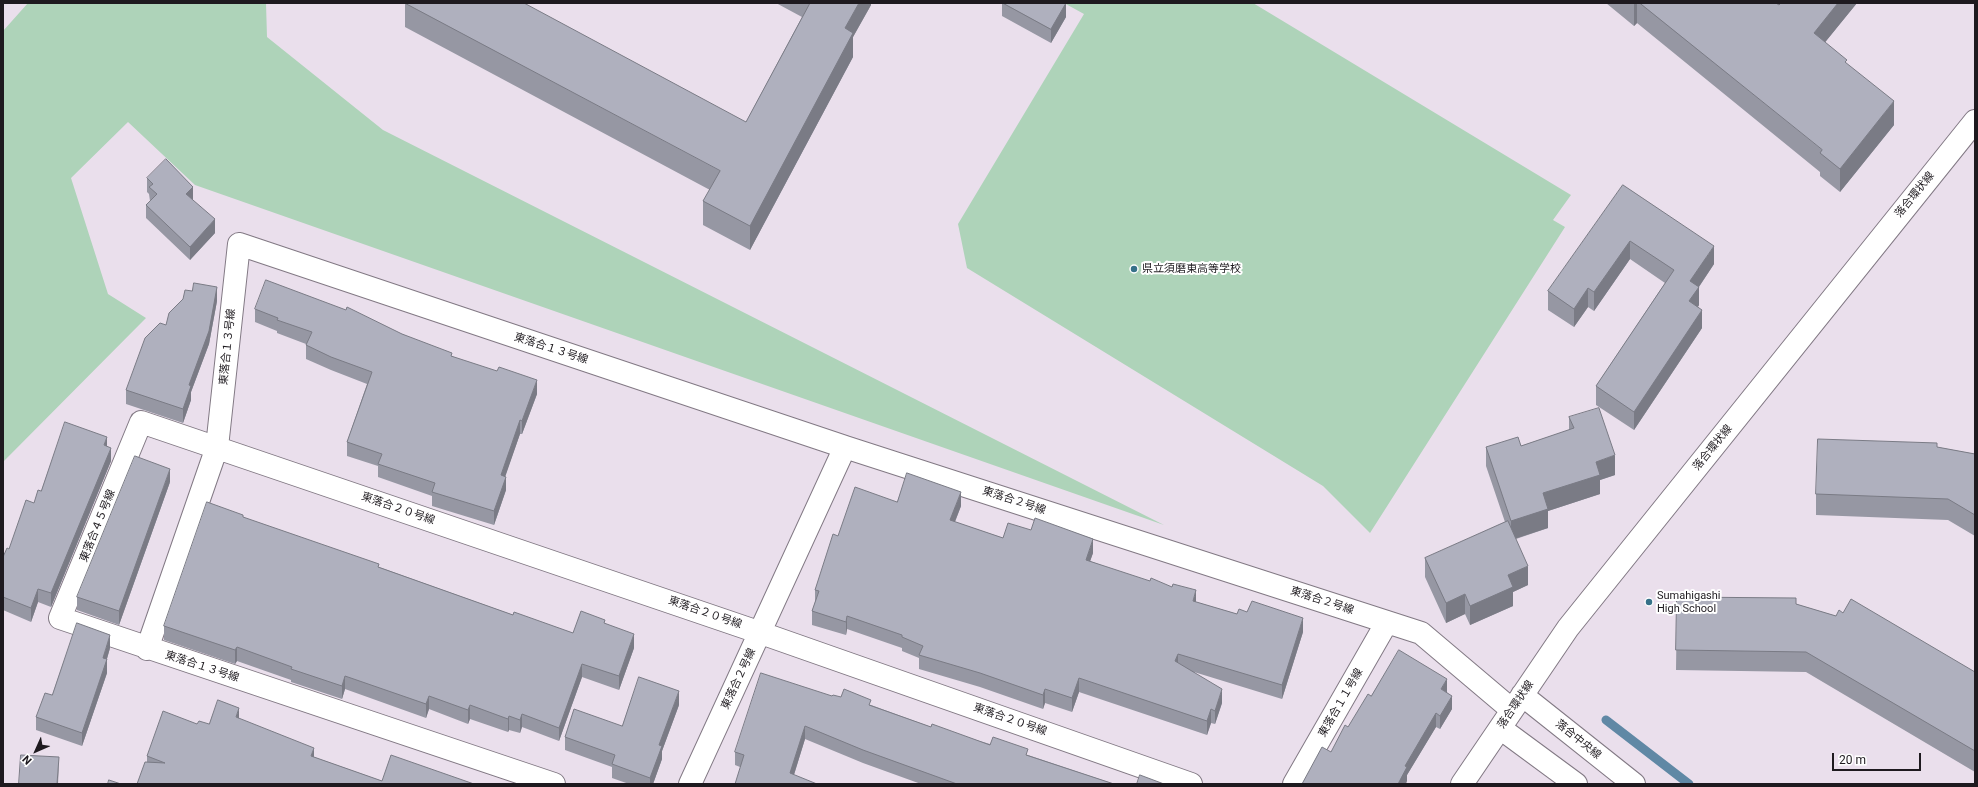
<!DOCTYPE html>
<meta charset="utf-8">
<style>
body{margin:0}
#map{position:relative;width:1978px;height:787px;overflow:hidden;background:#eadfec;font-family:Roboto,sans-serif}
canvas{display:block}
.frame{position:absolute;inset:0;border:4px solid #1e1a1f;pointer-events:none}
.north{position:absolute;left:16px;top:731px;width:40px;height:40px;-webkit-text-stroke:3px #fff;paint-order:stroke;rotate:225deg;font-size:11px;font-weight:700;line-height:16px;text-align:center;color:#1e1a1f}
.north::after{content:'';display:block;margin:auto;width:14px;height:18px;background:#1e1a1f;clip-path:polygon(50% 0,100% 100%,50% 72%,0 100%)}
.scale{position:absolute;left:1832px;top:753px;width:89px;height:18px;box-sizing:border-box;border:2px solid #1e1a1f;border-top:0;padding-left:5px;font-size:12px;line-height:14px;white-space:nowrap;color:#1e1a1f;-webkit-text-stroke:3px #fff;paint-order:stroke}
</style>
<div id="map">
<canvas width="1978" height="787"></canvas>
<div class="frame"></div>
<div class="north">N</div>
<div class="scale">20 m</div>
</div>
<script>
const ctx = document.querySelector('canvas').getContext('2d');
ctx.lineJoin = 'round';
function fillPath(path, color) {
  ctx.fillStyle = color;
  ctx.fill(path, 'evenodd');
}
function trace(path, color, width, dash) {
  ctx.strokeStyle = color;
  ctx.lineWidth = width;
  ctx.lineCap = dash ? 'butt' : 'round';
  ctx.setLineDash(dash || []);
  ctx.stroke(path);
}
function drawText(font, color, halo, rows, align = 'center') {
  ctx.font = font + ' Roboto,"Noto Sans JP",sans-serif';
  ctx.lineWidth = 4;
  ctx.setLineDash([]);
  ctx.textBaseline = 'middle';
  ctx.strokeStyle = halo;
  ctx.fillStyle = color;
  for (const [text, x, y, turn = 0] of rows) {
    ctx.save();
    ctx.translate(x, y);
    ctx.rotate((+turn || 0) * Math.PI / 180);
    ctx.textAlign = isNaN(turn) ? turn : align;
    if (halo) ctx.strokeText(text, 0, 0);
    ctx.fillText(text, 0, 0);
    ctx.restore();
  }
}
fillPath(new Path2D(`
 M 28,3 L 266,3 L 267,37 L 383,130 L 1164,525 L 195,185 L 128,122 L 71,178 L 108,294 L 146,318 L 3,462 L 3,31 Z
 M 1064,3 L 1253,3 L 1571,195 L 1553,220 L 1565,227 L 1370,533 L 1323,486 L 967,268 L 958,224 L 1084,14 Z`), '#aed3b9');
trace(new Path2D(`
 M 1606,720 L 1689,784`), '#6088a5', 9);
const minor = new Path2D(`
 M 147,649 L 217,447 L 239,244 L 845,447
 M 1522,695 L 1634,784
 M 1500,728 L 1576,784
 M 554,784 L 60,618 L 141,422 L 761,633 L 1191,784
 M 690,784 L 845,447 L 1421,633 L 1512,710
 M 1294,784 L 1387,622
 M 1462,784 L 1568,628 L 1975,121`);
trace(minor, '#827984', 24);
trace(minor, '#fff', 22);
fillPath(new Path2D(`
 M 405,3 L 746,122 L 802,17 L 776,3 L 871,3 L 871,5 L 853,37 L 853,57 L 750,250 L 703,225 L 703,201 L 710,190 L 405,27 Z
 M 1002,3 L 1065,3 L 1066,17 L 1051,43 L 1002,16 Z
 M 1606,3 L 1776,3 L 1779,5 L 1781,3 L 1857,3 L 1825,42 L 1847,64 L 1894,125 L 1840,192 L 1820,176 L 1820,172 L 1637,23 L 1634,26 Z
 M 147,178 L 193,200 L 215,233 L 190,260 L 146,218 L 146,205 L 150,201 L 149,194 L 147,192 Z
 M 1623,185 L 1714,264 L 1699,287 L 1699,305 L 1698,307 L 1702,328 L 1634,430 L 1596,405 L 1596,386 L 1665,283 L 1630,259 L 1594,311 L 1588,307 L 1574,327 L 1548,310 L 1548,291 Z
 M 217,301 L 209,344 L 191,392 L 191,400 L 183,423 L 126,404 L 126,390 L 166,325 Z
 M 255,309 L 402,334 L 537,394 L 522,434 L 520,434 L 505,476 L 506,490 L 494,525 L 432,506 L 432,496 L 378,477 L 378,466 L 347,456 L 347,442 L 367,384 L 331,370 L 306,359 L 306,344 L 277,333 L 277,331 L 255,322 Z
 M 1569,417 L 1615,475 L 1600,480 L 1600,494 L 1548,511 L 1548,528 L 1516,539 L 1528,585 L 1513,592 L 1513,606 L 1470,625 L 1465,614 L 1446,623 L 1425,577 L 1425,558 L 1505,522 L 1486,466 L 1486,447 L 1521,446 L 1569,430 Z
 M 107,446 L 111,461 L 51,607 L 38,602 L 31,622 L 3,610 L 3,557 L 9,549 L 41,491 Z
 M 1937,447 L 1975,454 L 1975,536 L 1948,520 L 1816,515 L 1816,494 Z
 M 170,482 L 119,625 L 77,610 L 77,597 Z
 M 897,502 L 961,506 L 955,522 L 1003,538 L 1093,553 L 1090,561 L 1196,602 L 1237,614 L 1247,612 L 1303,632 L 1282,699 L 1194,672 L 1222,703 L 1215,724 L 1211,723 L 1207,735 L 1079,692 L 1072,712 L 1045,703 L 1043,709 L 980,687 L 919,669 L 919,658 L 902,651 L 902,648 L 847,629 L 846,635 L 812,625 L 812,611 L 815,602 L 815,590 L 838,536 Z
 M 243,518 L 379,567 L 513,615 L 573,633 L 605,624 L 634,648 L 619,690 L 582,677 L 559,741 L 522,727 L 520,733 L 509,730 L 508,732 L 470,719 L 468,724 L 429,709 L 426,718 L 345,689 L 342,699 L 291,682 L 291,680 L 237,661 L 235,664 L 164,640 L 164,626 Z
 M 1677,597 L 1796,604 L 1836,616 L 1843,613 L 1975,672 L 1975,772 L 1806,672 L 1676,670 Z
 M 110,648 L 107,659 L 107,673 L 82,746 L 36,730 L 36,717 L 52,695 Z
 M 1447,692 L 1452,709 L 1440,729 L 1436,727 L 1407,775 L 1407,781 L 1331,752 L 1371,696 Z
 M 841,697 L 871,705 L 931,727 L 1028,755 L 1114,784 L 921,784 L 863,763 L 805,739 L 794,775 L 740,767 L 735,765 L 735,752 Z
 M 679,705 L 662,751 L 662,759 L 653,784 L 629,784 L 612,778 L 612,767 L 565,750 L 565,737 L 622,726 Z
 M 239,719 L 314,757 L 382,781 L 474,784 L 137,784 L 147,762 L 147,756 L 197,724 L 209,724 Z`), '#9697a3');
fillPath(new Path2D(`
 M 859,3 L 871,3 L 871,5 L 853,37 L 853,57 L 750,250 L 750,226 L 845,28 Z
 M 1066,3 L 1066,17 L 1051,43 L 1051,29 Z
 M 1634,3 L 1637,3 L 1637,23 L 1634,26 Z
 M 1838,3 L 1857,3 L 1814,56 L 1814,33 Z
 M 1894,101 L 1894,125 L 1840,192 L 1840,169 Z
 M 193,187 L 193,201 L 186,194 Z
 M 215,219 L 215,233 L 190,260 L 190,247 Z
 M 1630,241 L 1630,259 L 1594,311 L 1594,292 Z
 M 1714,246 L 1714,264 L 1690,300 L 1690,281 Z
 M 217,287 L 217,301 L 209,344 L 191,392 L 191,400 L 183,423 L 183,409 L 189,385 Z
 M 1699,287 L 1699,305 L 1689,320 L 1689,301 Z
 M 1588,288 L 1588,307 L 1574,327 L 1574,309 Z
 M 1702,310 L 1702,328 L 1634,430 L 1634,412 Z
 M 537,380 L 537,394 L 522,434 L 522,421 Z
 M 520,420 L 520,434 L 501,489 L 501,475 Z
 M 107,437 L 107,450 L 104,445 Z
 M 111,448 L 111,461 L 51,607 L 51,593 Z
 M 1615,455 L 1615,475 L 1600,480 L 1600,494 L 1548,511 L 1548,528 L 1511,540 L 1511,521 L 1543,493 L 1596,462 Z
 M 170,469 L 170,482 L 119,625 L 119,611 Z
 M 506,477 L 506,490 L 494,525 L 494,511 Z
 M 961,492 L 961,506 L 950,534 L 950,520 Z
 M 1093,539 L 1093,553 L 1086,573 L 1086,560 Z
 M 1528,566 L 1528,585 L 1513,592 L 1513,606 L 1470,625 L 1470,606 L 1508,575 Z
 M 38,589 L 38,602 L 31,622 L 31,608 Z
 M 1196,590 L 1196,604 L 1193,601 Z
 M 1465,594 L 1465,614 L 1446,623 L 1446,603 Z
 M 847,616 L 847,629 L 846,635 L 846,622 Z
 M 1303,618 L 1303,632 L 1282,699 L 1282,685 Z
 M 634,634 L 634,648 L 619,690 L 619,676 Z
 M 110,635 L 110,648 L 103,672 L 103,658 Z
 M 237,647 L 237,661 L 235,664 L 235,650 Z
 M 1178,654 L 1178,668 L 1175,661 Z
 M 107,659 L 107,673 L 82,746 L 82,733 Z
 M 582,664 L 582,677 L 559,741 L 559,728 Z
 M 345,676 L 345,689 L 342,699 L 342,686 Z
 M 1079,678 L 1079,692 L 1072,712 L 1072,698 Z
 M 1447,679 L 1447,693 L 1441,689 Z
 M 1045,689 L 1045,703 L 1043,709 L 1043,695 Z
 M 1222,689 L 1222,703 L 1215,724 L 1215,711 Z
 M 679,691 L 679,705 L 662,751 L 662,759 L 653,784 L 650,784 L 650,778 L 659,745 Z
 M 429,696 L 429,709 L 426,718 L 426,704 Z
 M 1452,696 L 1452,709 L 1440,729 L 1440,716 Z
 M 470,705 L 470,719 L 468,724 L 468,710 Z
 M 239,708 L 239,721 L 236,717 Z
 M 1211,709 L 1211,723 L 1207,735 L 1207,721 Z
 M 1436,713 L 1436,727 L 1407,775 L 1407,781 L 1406,784 L 1398,784 L 1405,766 Z
 M 522,714 L 522,727 L 520,733 L 520,720 Z
 M 509,716 L 509,730 L 508,732 L 508,719 Z
 M 805,726 L 805,739 L 791,784 L 790,773 Z
 M 314,748 L 314,762 L 311,756 Z
 M 59,757 L 58,784 L 57,784 Z`), '#7a7b85');
const building = new Path2D(`
 M 405,3 L 524,3 L 746,122 L 810,3 L 859,3 L 845,28 L 853,33 L 750,226 L 703,201 L 720,171 Z
 M 1003,3 L 1066,3 L 1051,29 Z
 M 1640,3 L 1776,3 L 1779,5 L 1781,3 L 1838,3 L 1814,33 L 1847,60 L 1845,62 L 1894,101 L 1840,169 L 1820,153 L 1822,150 Z
 M 166,159 L 193,187 L 186,194 L 215,219 L 190,247 L 146,205 L 157,194 L 149,187 L 153,184 L 147,178 Z
 M 1623,185 L 1714,246 L 1690,281 L 1699,287 L 1689,301 L 1702,310 L 1634,412 L 1596,386 L 1674,270 L 1630,241 L 1594,292 L 1588,288 L 1574,309 L 1548,291 Z
 M 266,280 L 346,310 L 347,307 L 402,334 L 452,353 L 451,356 L 497,371 L 499,367 L 537,380 L 522,421 L 520,420 L 501,475 L 506,477 L 494,511 L 432,492 L 435,483 L 378,464 L 382,454 L 347,442 L 372,372 L 331,357 L 306,345 L 312,332 L 277,320 L 278,318 L 255,309 Z
 M 194,283 L 217,287 L 209,331 L 189,385 L 191,386 L 183,409 L 126,390 L 145,338 L 160,323 L 166,325 L 169,313 L 183,299 L 185,290 L 192,291 Z
 M 1599,408 L 1615,455 L 1596,462 L 1600,475 L 1543,493 L 1548,509 L 1511,521 L 1486,447 L 1518,437 L 1521,446 L 1574,428 L 1569,417 Z
 M 65,422 L 107,437 L 104,445 L 111,448 L 51,593 L 38,589 L 31,608 L 3,597 L 3,557 L 7,548 L 9,549 L 26,500 L 34,503 L 38,490 L 41,491 Z
 M 1818,439 L 1937,443 L 1937,447 L 1975,454 L 1975,515 L 1948,499 L 1816,494 Z
 M 135,456 L 170,469 L 119,611 L 77,597 Z
 M 907,473 L 961,492 L 950,520 L 1003,538 L 1008,523 L 1031,530 L 1035,518 L 1093,539 L 1086,560 L 1150,581 L 1151,578 L 1172,587 L 1173,584 L 1196,590 L 1193,601 L 1237,614 L 1239,609 L 1247,612 L 1252,601 L 1303,618 L 1282,685 L 1178,654 L 1175,661 L 1222,689 L 1215,711 L 1211,709 L 1207,721 L 1079,678 L 1072,698 L 1045,689 L 1043,695 L 980,673 L 919,655 L 923,646 L 902,637 L 902,635 L 847,616 L 846,622 L 812,611 L 819,591 L 815,590 L 833,534 L 838,536 L 855,487 L 897,502 Z
 M 207,502 L 243,515 L 243,517 L 379,564 L 378,567 L 513,615 L 514,612 L 573,633 L 581,611 L 605,620 L 604,623 L 634,634 L 619,676 L 582,664 L 559,728 L 522,714 L 520,720 L 509,716 L 508,719 L 470,705 L 468,710 L 429,696 L 426,704 L 345,676 L 342,686 L 291,669 L 292,667 L 237,647 L 235,650 L 164,626 Z
 M 1508,521 L 1528,566 L 1508,575 L 1513,587 L 1470,606 L 1465,594 L 1446,603 L 1425,558 Z
 M 1677,597 L 1796,598 L 1796,604 L 1836,616 L 1839,610 L 1843,613 L 1851,599 L 1975,672 L 1975,751 L 1806,652 L 1676,650 Z
 M 77,623 L 110,635 L 103,658 L 107,659 L 82,733 L 36,717 L 45,693 L 52,695 Z
 M 1399,650 L 1447,679 L 1441,689 L 1452,696 L 1440,716 L 1436,713 L 1405,766 L 1407,767 L 1398,784 L 1302,784 L 1322,747 L 1331,752 L 1345,725 L 1348,727 L 1368,694 L 1371,696 Z
 M 761,673 L 832,696 L 833,695 L 841,697 L 844,689 L 871,700 L 869,705 L 931,727 L 932,724 L 990,745 L 993,737 L 1028,749 L 1026,755 L 1114,784 L 957,784 L 863,750 L 805,726 L 790,773 L 817,784 L 735,784 L 744,755 L 735,752 Z
 M 639,677 L 679,691 L 659,745 L 662,746 L 650,778 L 612,764 L 615,755 L 565,737 L 574,709 L 622,726 Z
 M 218,700 L 239,708 L 236,717 L 314,748 L 311,756 L 382,781 L 391,755 L 474,784 L 137,784 L 145,762 L 165,763 L 147,756 L 163,711 L 197,724 L 199,721 L 209,724 Z
 M 21,755 L 59,757 L 57,784 L 19,784 Z
 M 1140,775 L 1164,784 L 1137,784 Z
 M 109,780 L 121,784 L 108,784 Z`);
fillPath(building, '#afb0be');
trace(building, '#7a7b85', 1);
for (const [x, y, r, color] of [
 [1134,269,4,"#367189"],
 [1649,602,4,"#367189"]
]) {
  const dot = new Path2D();
  dot.arc(x, y, r, 0, 2 * Math.PI);
  ctx.fillStyle = color;
  ctx.fill(dot);
  trace(dot, '#fff', 1.5);
}
drawText('11px', '#1e1a1f', '#fff', [
 ["落合環状線",1915,195,-51],
 ["東落合１３号線",228,347,-84],
 ["東落合１３号線",551,349,18],
 ["落合環状線",1713,448,-51],
 ["東落合２号線",1014,501,18],
 ["東落合２０号線",398,509,19],
 ["東落合４５号線",98,526,-68],
 ["東落合２号線",1322,601,18],
 ["東落合２０号線",705,613,19],
 ["東落合１３号線",202,667,18],
 ["東落合２号線",739,679,-65],
 ["東落合１１号線",1341,703,-60],
 ["落合環状線",1516,705,-56],
 ["東落合２０号線",1010,720,19],
 ["落合中央線",1578,740,39]
]);
drawText('11px', '#1e1a1f', '#fff', [
 ["県立須磨東高等学校",1142,269],
 ["Sumahigashi",1657,596],
 ["High School",1657,609]
], 'left');
</script>
